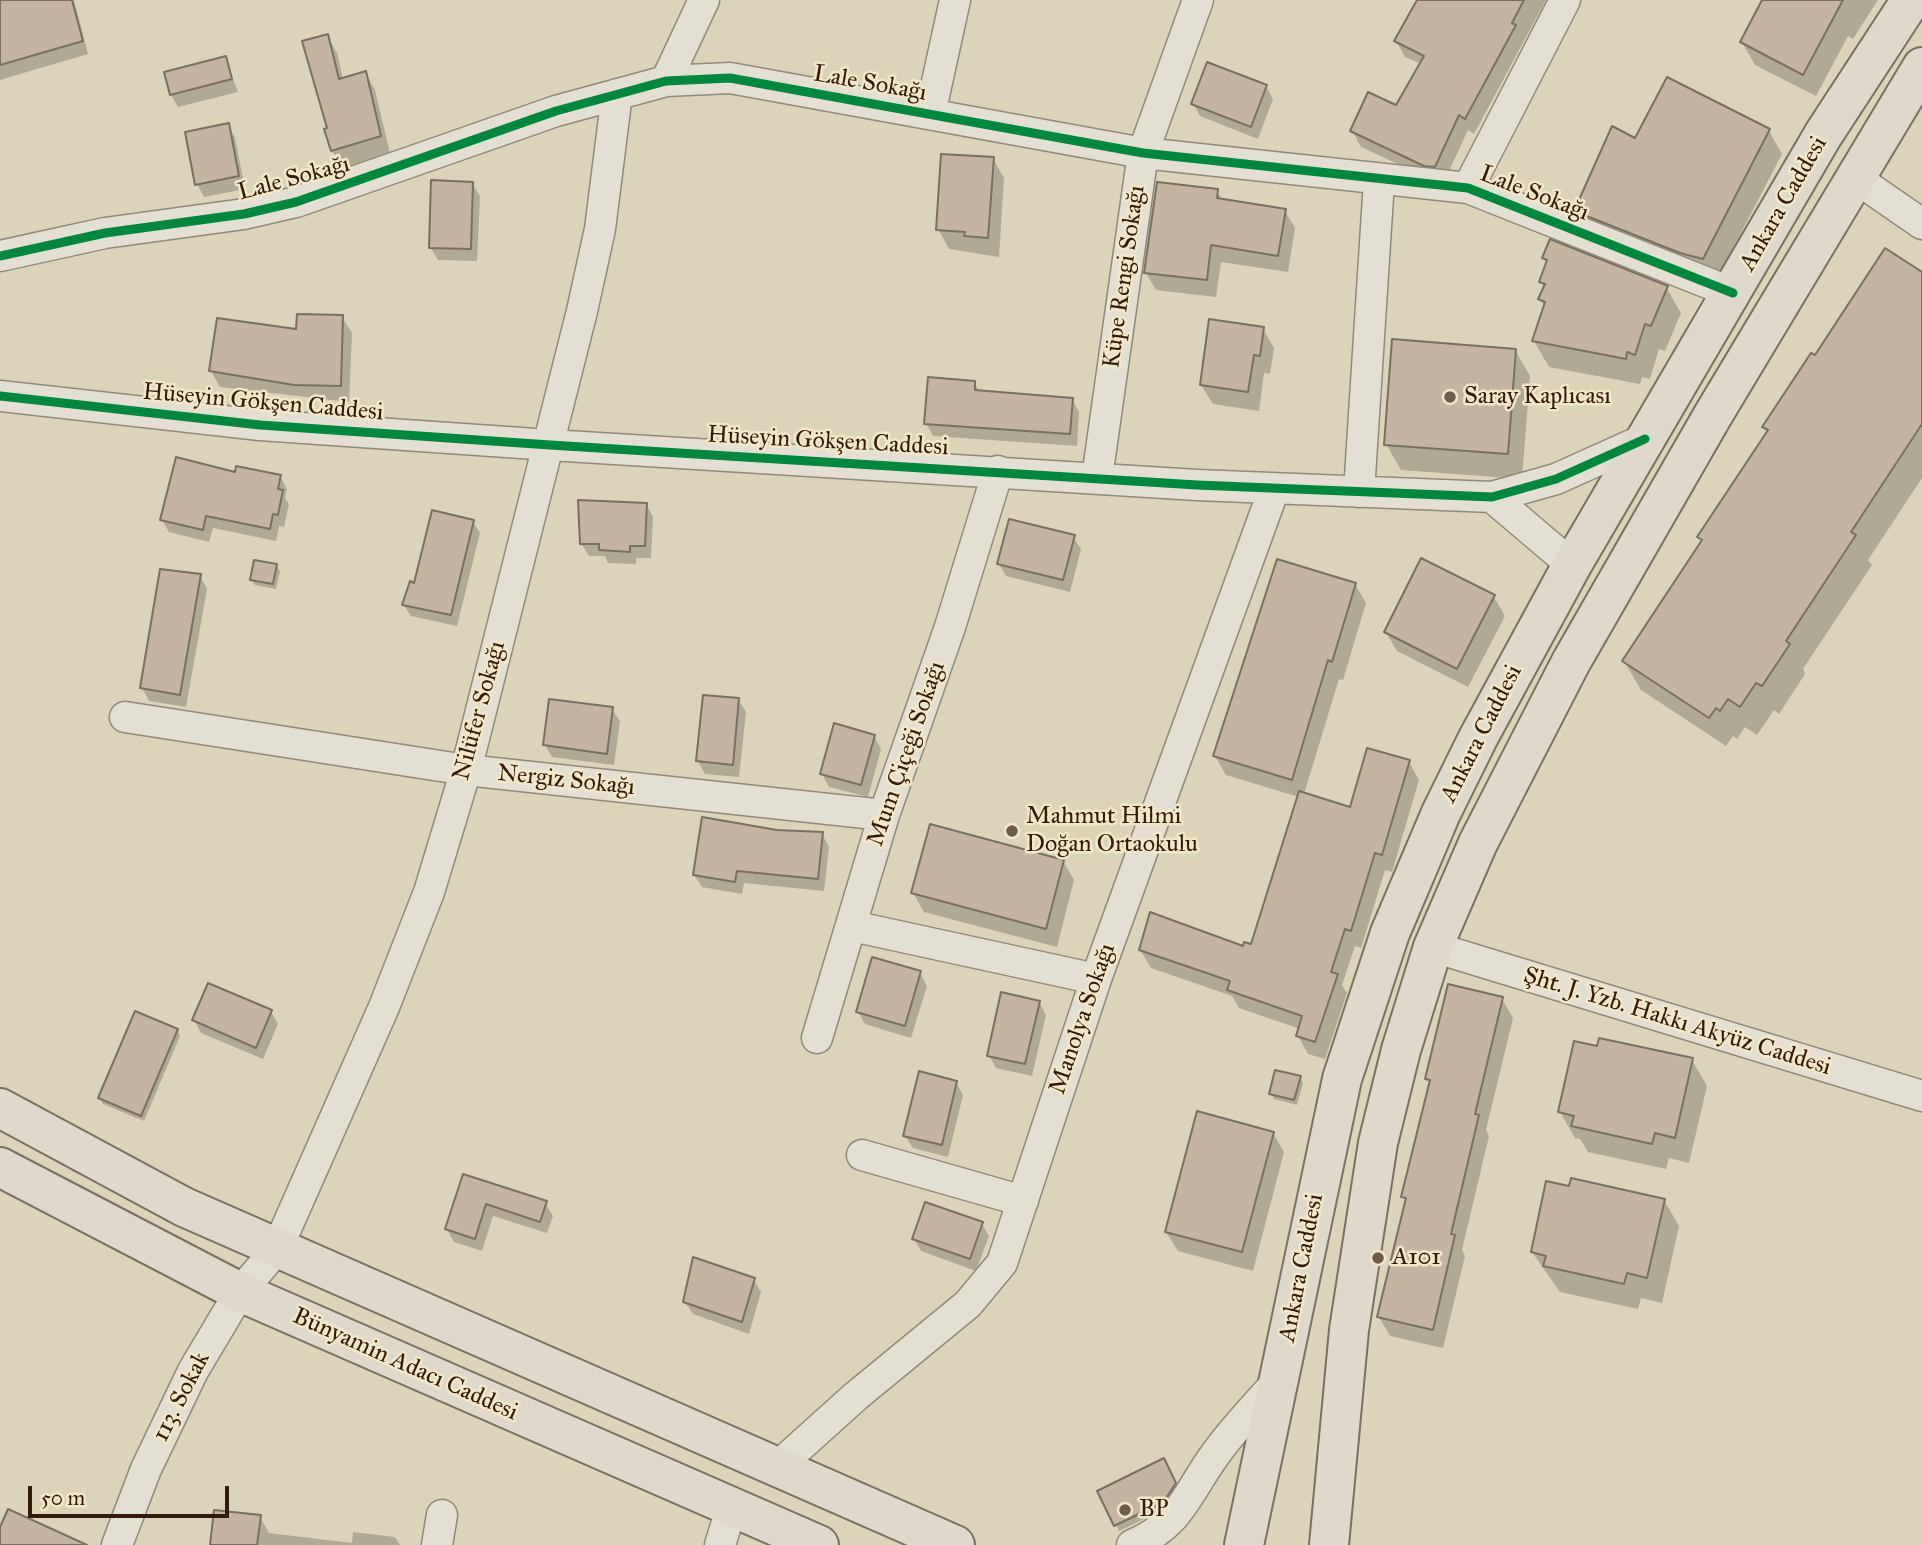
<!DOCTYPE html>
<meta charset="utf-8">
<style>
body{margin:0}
#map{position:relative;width:1922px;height:1545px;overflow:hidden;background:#dcd4b9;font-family:"IM FELL Great Primer",serif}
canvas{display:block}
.scale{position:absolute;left:28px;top:1486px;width:201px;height:32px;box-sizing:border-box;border:4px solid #341a0c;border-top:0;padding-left:9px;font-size:21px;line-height:24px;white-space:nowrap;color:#341a0c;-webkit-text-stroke:5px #f2e8c8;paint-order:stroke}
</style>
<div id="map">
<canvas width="1922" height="1545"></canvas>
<div class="scale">50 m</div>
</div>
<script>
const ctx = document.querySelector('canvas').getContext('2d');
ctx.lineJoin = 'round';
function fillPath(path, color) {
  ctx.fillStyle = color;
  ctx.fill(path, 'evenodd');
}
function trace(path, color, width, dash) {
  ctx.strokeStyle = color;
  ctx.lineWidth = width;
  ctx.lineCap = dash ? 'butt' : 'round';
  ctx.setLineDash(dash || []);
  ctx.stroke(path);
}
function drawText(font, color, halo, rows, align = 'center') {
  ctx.font = font + ' "IM FELL Great Primer",serif';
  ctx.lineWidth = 5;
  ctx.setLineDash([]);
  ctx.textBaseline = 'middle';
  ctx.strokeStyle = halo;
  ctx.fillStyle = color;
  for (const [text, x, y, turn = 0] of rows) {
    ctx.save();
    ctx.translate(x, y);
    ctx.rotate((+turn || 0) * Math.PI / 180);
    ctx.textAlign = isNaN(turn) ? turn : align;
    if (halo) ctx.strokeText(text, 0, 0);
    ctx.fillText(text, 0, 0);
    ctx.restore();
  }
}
fillPath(new Path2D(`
 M 8,0 L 74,0 L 88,54 L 0,80 L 0,2 Z
 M 1419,0 L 1546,0 L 1474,134 L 1468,130 L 1444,182 L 1435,181 L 1361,147 L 1352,131 L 1397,107 L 1421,64 L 1405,57 L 1396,41 Z
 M 1764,0 L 1878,0 L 1853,39 L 1848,36 L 1816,96 L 1755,65 L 1742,42 Z
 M 327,36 L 337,53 L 343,79 L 365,73 L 375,90 L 390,153 L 342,168 L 332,150 Z
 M 225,58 L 238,92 L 178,107 L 171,95 L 166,73 Z
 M 1266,86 L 1273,99 L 1258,139 L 1200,116 L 1193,103 Z
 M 228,125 L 235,138 L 245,189 L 204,197 L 197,184 Z
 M 1769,131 L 1782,154 L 1716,281 L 1589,234 L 1576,211 L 1636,140 Z
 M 993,159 L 1004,178 L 999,257 L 949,249 L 938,229 Z
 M 472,183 L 480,196 L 477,261 L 438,260 L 430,247 Z
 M 1217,191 L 1223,201 L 1285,211 L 1295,228 L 1288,272 L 1221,262 L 1216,297 L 1156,290 L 1146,273 Z
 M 1544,258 L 1666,287 L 1681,313 L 1665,351 L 1659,349 L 1650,379 L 1642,377 L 1640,384 L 1549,367 L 1534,341 L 1545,307 L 1540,299 L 1545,288 L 1541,282 L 1547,263 Z
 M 1922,274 L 1922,478 L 1868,560 L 1872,565 L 1803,669 L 1805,674 L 1779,714 L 1774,710 L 1757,735 L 1745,727 L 1737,739 L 1733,736 L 1726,746 L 1641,690 L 1624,661 L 1702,542 L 1699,537 L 1768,433 L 1764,427 L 1816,358 Z
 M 342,317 L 352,333 L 349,402 L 220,387 L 211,371 Z
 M 1263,329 L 1274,348 L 1270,374 L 1264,373 L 1259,411 L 1213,404 L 1201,385 Z
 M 1515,350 L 1530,376 L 1522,479 L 1401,470 L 1386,444 Z
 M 974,383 L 980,392 L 1072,399 L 1079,412 L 1077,446 L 933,436 L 926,423 Z
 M 236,474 L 280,476 L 287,489 L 285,498 L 289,504 L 284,527 L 279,526 L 276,541 L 213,528 L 209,542 L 169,532 L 162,520 Z
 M 646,504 L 653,517 L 651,558 L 636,558 L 636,564 L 608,563 L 605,556 L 589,556 L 581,543 Z
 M 473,522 L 480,533 L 457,626 L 411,616 L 404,605 Z
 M 1073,537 L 1081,549 L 1070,592 L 1006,576 L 999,564 Z
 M 276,565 L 280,571 L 276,589 L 255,585 L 252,580 Z
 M 200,576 L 207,589 L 186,707 L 149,701 L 142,688 Z
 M 1355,584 L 1366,603 L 1343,680 L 1339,679 L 1304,794 L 1351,809 L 1409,762 L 1419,780 L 1392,872 L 1385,870 L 1361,948 L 1355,946 L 1342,985 L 1347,993 L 1325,1059 L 1308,1054 L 1298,1036 L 1300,1029 L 1239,1008 L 1232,996 L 1151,968 L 1140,950 L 1252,946 L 1299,797 L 1226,775 L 1215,756 Z
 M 1494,597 L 1505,616 L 1468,687 L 1397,651 L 1386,632 Z
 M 738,700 L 746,712 L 739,777 L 705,774 L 698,761 Z
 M 612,709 L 620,721 L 614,765 L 552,757 L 545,745 Z
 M 874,736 L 881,749 L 868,797 L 829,787 L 822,774 Z
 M 777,831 L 822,834 L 829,847 L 824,891 L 744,883 L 742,894 L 702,887 L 694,875 Z
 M 1063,861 L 1074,880 L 1057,947 L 924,912 L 913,893 Z
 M 920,973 L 927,986 L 911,1038 L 865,1024 L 858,1012 Z
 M 1502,999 L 1513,1018 L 1486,1130 L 1489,1136 L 1462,1250 L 1465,1256 L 1443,1348 L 1390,1336 L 1379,1317 L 1407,1203 L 1403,1197 L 1430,1085 L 1427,1078 Z
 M 1039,1002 L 1046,1015 L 1032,1076 L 996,1068 L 989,1055 Z
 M 271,1012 L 278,1024 L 263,1059 L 201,1033 L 194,1020 Z
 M 177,1030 L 180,1036 L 144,1121 L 103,1104 L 100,1098 Z
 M 1599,1048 L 1692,1060 L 1707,1086 L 1689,1163 L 1669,1158 L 1666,1169 L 1588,1152 L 1580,1139 L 1575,1138 L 1560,1112 Z
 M 1300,1077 L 1303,1083 L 1297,1105 L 1274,1099 L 1271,1093 Z
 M 956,1082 L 963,1095 L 948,1157 L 913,1148 L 905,1136 Z
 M 1273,1133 L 1284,1152 L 1253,1271 L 1178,1251 L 1166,1232 Z
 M 465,1176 L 545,1203 L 553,1216 L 547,1233 L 493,1216 L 482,1251 L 454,1242 L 447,1229 Z
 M 1664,1200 L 1679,1226 L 1662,1303 L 1641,1298 L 1638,1309 L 1560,1292 L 1532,1252 Z
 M 982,1224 L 989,1236 L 976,1271 L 921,1251 L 914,1238 Z
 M 754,1280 L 761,1292 L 749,1334 L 693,1314 L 685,1302 Z
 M 1164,1461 L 1178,1489 L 1165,1509 L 1119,1531 L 1099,1492 Z
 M 260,1517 L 269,1533 L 352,1543 L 353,1532 L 395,1537 L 400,1545 L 211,1545 Z`), '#0003');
const building = new Path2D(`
 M 0,0 L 72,0 L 83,41 L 0,65 Z
 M 1417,0 L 1524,0 L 1512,23 L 1516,25 L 1465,119 L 1459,115 L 1435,167 L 1424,166 L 1350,131 L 1368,92 L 1396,105 L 1424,56 L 1394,41 Z
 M 1762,0 L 1843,0 L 1803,75 L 1740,42 Z
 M 328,34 L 339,79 L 366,71 L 381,136 L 331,151 L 324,129 L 327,128 L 302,41 Z
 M 226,56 L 232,79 L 170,95 L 164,72 Z
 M 1207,62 L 1267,85 L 1251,127 L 1191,104 Z
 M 1667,77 L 1770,129 L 1703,259 L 1680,253 L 1574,211 L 1612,126 L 1635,138 Z
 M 229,123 L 239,176 L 195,185 L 185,132 Z
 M 941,154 L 994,157 L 988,238 L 964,236 L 965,232 L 936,230 Z
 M 431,180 L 473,182 L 471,249 L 429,248 Z
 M 1157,182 L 1218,189 L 1217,198 L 1286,209 L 1278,256 L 1211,245 L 1207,280 L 1144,273 Z
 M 1550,239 L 1668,286 L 1651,326 L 1645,324 L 1635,355 L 1627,352 L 1626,359 L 1532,341 L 1545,302 L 1538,299 L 1545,284 L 1539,282 L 1547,260 L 1542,258 Z
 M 1885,248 L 1922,272 L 1922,424 L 1851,532 L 1856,535 L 1786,641 L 1790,644 L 1762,686 L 1756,683 L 1740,707 L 1728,699 L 1720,711 L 1716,708 L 1709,718 L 1622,661 L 1702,540 L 1697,537 L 1768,430 L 1762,427 L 1811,353 L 1815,355 Z
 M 297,314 L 343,315 L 341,386 L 294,385 L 209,371 L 217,318 L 296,329 Z
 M 1209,319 L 1264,327 L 1260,356 L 1254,355 L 1248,392 L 1200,385 Z
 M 1392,339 L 1516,349 L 1508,454 L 1384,445 Z
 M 928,377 L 975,381 L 975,390 L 1073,398 L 1070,434 L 924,424 Z
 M 176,457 L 235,472 L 236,466 L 281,475 L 278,489 L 283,490 L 278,515 L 273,514 L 270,529 L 206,516 L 203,530 L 160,520 Z
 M 578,500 L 647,503 L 645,546 L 630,546 L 630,552 L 599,550 L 599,544 L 580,544 Z
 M 432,510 L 474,520 L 451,615 L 402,605 L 410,581 L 414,583 Z
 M 1009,519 L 1075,535 L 1063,580 L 997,564 Z
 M 1421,558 L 1495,595 L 1457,669 L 1384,632 Z
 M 1277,559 L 1356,583 L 1332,662 L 1328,660 L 1292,780 L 1213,756 Z
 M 254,560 L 277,564 L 273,584 L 250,580 Z
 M 160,569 L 201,574 L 180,695 L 140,688 Z
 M 703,695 L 739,698 L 733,765 L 696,761 Z
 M 549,699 L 613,707 L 607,754 L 543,745 Z
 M 834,723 L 875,735 L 861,785 L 820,774 Z
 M 1367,748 L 1410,760 L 1382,855 L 1375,853 L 1351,931 L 1345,929 L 1331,972 L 1338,974 L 1315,1042 L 1296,1036 L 1302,1016 L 1227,990 L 1230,981 L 1139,950 L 1150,912 L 1243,946 L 1244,942 L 1251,944 L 1299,791 L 1350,807 Z
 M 702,817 L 777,830 L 823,832 L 818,879 L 737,871 L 735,882 L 693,875 Z
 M 930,824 L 1064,860 L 1046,929 L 911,893 Z
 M 872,957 L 921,971 L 905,1026 L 856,1012 Z
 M 208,983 L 272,1010 L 256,1048 L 192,1020 Z
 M 1448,984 L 1503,997 L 1475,1114 L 1479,1115 L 1451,1234 L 1455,1235 L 1433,1330 L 1377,1317 L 1406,1198 L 1401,1197 L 1430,1080 L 1425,1079 Z
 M 1001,992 L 1040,1001 L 1025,1064 L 987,1056 Z
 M 135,1011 L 178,1029 L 141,1116 L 98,1098 Z
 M 1599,1038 L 1693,1058 L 1675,1138 L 1655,1133 L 1652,1144 L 1571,1126 L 1574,1116 L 1558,1112 L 1574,1041 L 1597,1046 Z
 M 1275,1070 L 1301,1076 L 1294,1100 L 1269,1094 Z
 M 919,1071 L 957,1081 L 942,1145 L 903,1136 Z
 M 1197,1111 L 1274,1132 L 1242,1252 L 1165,1232 Z
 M 463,1174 L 547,1201 L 540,1222 L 486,1204 L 475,1239 L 445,1229 Z
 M 1571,1178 L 1665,1199 L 1647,1278 L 1627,1273 L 1624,1284 L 1543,1266 L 1546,1256 L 1531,1252 L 1546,1181 L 1569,1186 Z
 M 925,1202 L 983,1222 L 970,1259 L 912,1239 Z
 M 693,1257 L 755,1278 L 742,1322 L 683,1302 Z
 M 1164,1458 L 1176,1483 L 1168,1495 L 1162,1503 L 1114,1526 L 1097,1491 Z
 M 8,1509 L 87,1545 L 0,1545 L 0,1527 Z
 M 214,1510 L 261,1515 L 257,1545 L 210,1545 Z`);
fillPath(building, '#c5b5a0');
trace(building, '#787061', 2);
const minor = new Path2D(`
 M 666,81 L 704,0
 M 930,114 L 955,0
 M 1854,177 L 1922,224
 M 1468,188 L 1565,0
 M 0,256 L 105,233 L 244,214 L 296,202 L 556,111 L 666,81 L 730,78 L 1143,153 L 1468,188 L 1733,293
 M 0,396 L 260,425 L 550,445 L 1197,485 L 1492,497 L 1556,479 L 1645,439
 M 1097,478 L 1143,153 L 1198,0
 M 1359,492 L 1379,181
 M 1492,497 L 1572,565
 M 125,717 L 466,770 L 884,815
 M 852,926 L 1096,979
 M 1433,947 L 1922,1096
 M 817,1038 L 884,815 L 950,627 L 998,471
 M 862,1155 L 1023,1201
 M 776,1468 L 856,1396 L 968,1304 L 1002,1263 L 1096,979 L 1274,489
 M 117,1545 L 146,1469 L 193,1371 L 240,1292 L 277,1249 L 384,1007 L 429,892 L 466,770 L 582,311 L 600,229 L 617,94
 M 437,1545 L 442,1515
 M 720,1545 L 731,1509
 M 1132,1545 C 1182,1524 1187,1492 1217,1452 C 1236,1426 1258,1403 1280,1379`);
const major = new Path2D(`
 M 0,1108 L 184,1207 L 955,1545
 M 0,1167 L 240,1292 L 819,1545
 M 1244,1545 L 1342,1079 L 1390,933 L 1441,813 L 1478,738 L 1572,565 L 1823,135 L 1911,0
 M 1329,1545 L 1349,1330 L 1378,1143 L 1401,1050 L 1433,947 L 1478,843 L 1571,662 L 1713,415 L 1922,67`);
trace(minor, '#918978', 33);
trace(major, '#787061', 42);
trace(minor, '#e3dfd2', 30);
trace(major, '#ded9ca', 38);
trace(new Path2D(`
 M 0,256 L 105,233 L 244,214 L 296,202 L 556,111 L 666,81 L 730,78 L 1143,153 L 1468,188 L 1733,293
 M 0,396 L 260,425 L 550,445 L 1197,485 L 1492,497 L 1556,479 L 1645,439`), '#00873e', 9);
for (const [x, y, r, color] of [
 [1450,397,7,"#6f5b49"],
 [1012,831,7,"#6f5b49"],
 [1378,1258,7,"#6f5b49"],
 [1125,1510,7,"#6f5b49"]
]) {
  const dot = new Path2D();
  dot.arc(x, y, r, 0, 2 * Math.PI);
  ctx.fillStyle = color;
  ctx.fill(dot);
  trace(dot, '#f2e8c8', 2.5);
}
drawText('24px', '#341a0c', '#f2e8c8', [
 ["Lale Sokağı",870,84,10],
 ["Lale Sokağı",294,179,-15],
 ["Lale Sokağı",1534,194,21],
 ["Ankara Caddesi",1784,204,-60],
 ["Küpe Rengi Sokağı",1125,277,-82],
 ["Hüseyin Gökşen Caddesi",263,403,5],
 ["Hüseyin Gökşen Caddesi",828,442,3],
 ["Nilüfer Sokağı",480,711,-75],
 ["Ankara Caddesi",1482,734,-63],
 ["Mum Çiçeği Sokağı",907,754,-71],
 ["Nergiz Sokağı",566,781,6],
 ["Manolya Sokağı",1083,1019,-71],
 ["Şht. J. Yzb. Hakkı Akyüz Caddesi",1677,1022,17],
 ["Ankara Caddesi",1302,1268,-79],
 ["Bünyamin Adacı Caddesi",405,1365,24],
 ["113. Sokak",182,1397,-63]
]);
drawText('24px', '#341a0c', '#f2e8c8', [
 ["Saray Kaplıcası",1464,397],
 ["Mahmut Hilmi",1026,817],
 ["Doğan Ortaokulu",1026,845],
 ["A101",1392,1258],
 ["BP",1139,1510]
], 'left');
</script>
